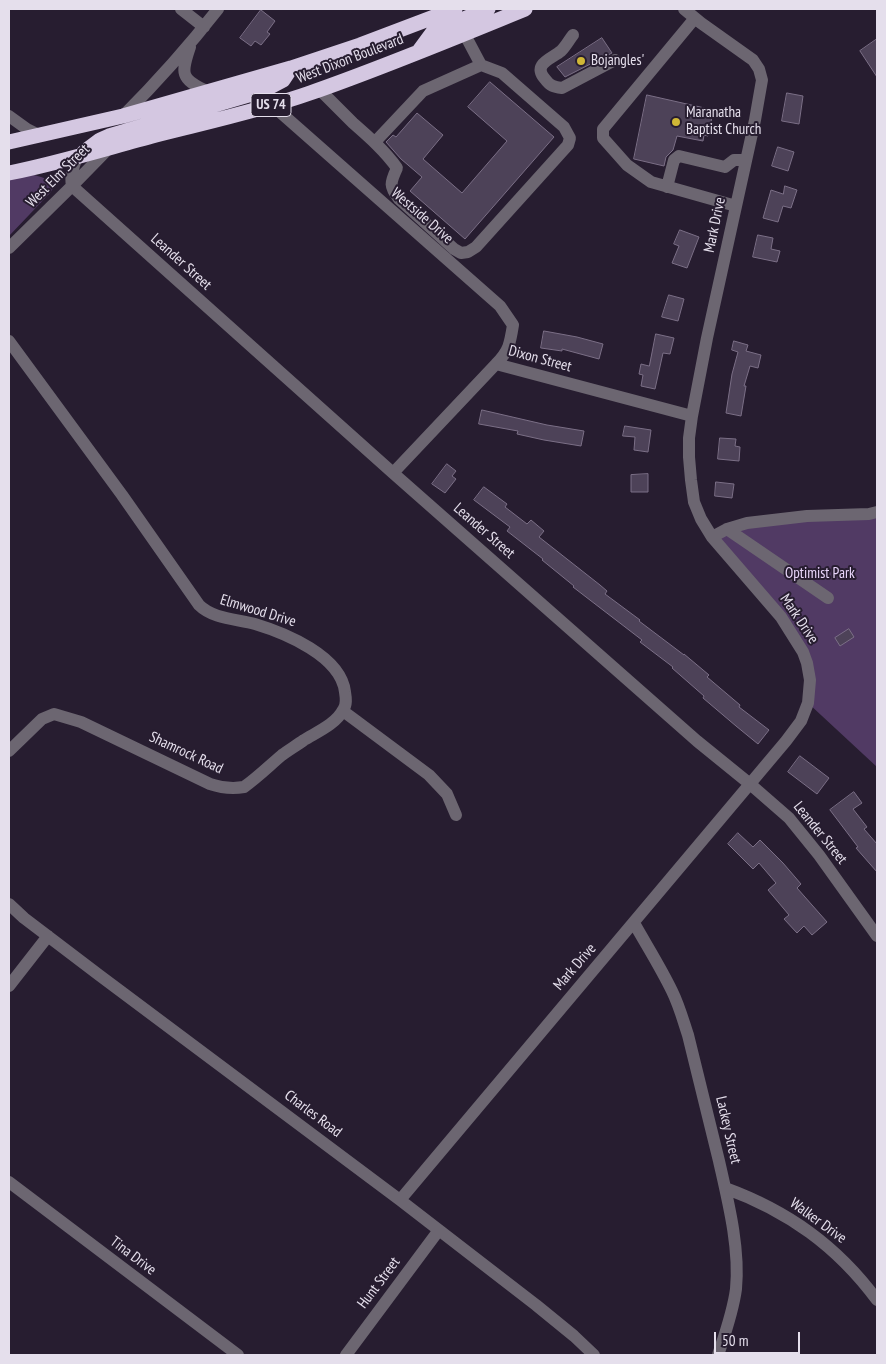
<!DOCTYPE html>
<style>
body{margin:0}
#map{position:relative;width:886px;height:1364px;overflow:hidden;background:#271d30;font-family:"PT Sans Narrow",sans-serif}
canvas{display:block}
.frame{position:absolute;inset:0;border:10px solid #e5dfec;pointer-events:none}
.scale{position:absolute;left:714px;top:1332px;width:86px;height:22px;box-sizing:border-box;border:2px solid #e5dfec;border-top:0;padding-left:6px;font-size:15px;line-height:18px;white-space:nowrap;color:#e5dfec;-webkit-text-stroke:4px #271d30;paint-order:stroke}
</style>
<div id="map">
<canvas width="886" height="1364"></canvas>
<div class="frame"></div>
<div class="scale">50 m</div>
</div>
<script>
const ctx = document.querySelector('canvas').getContext('2d');
ctx.lineJoin = 'round';
function fillPath(path, color) {
  ctx.fillStyle = color;
  ctx.fill(path, 'evenodd');
}
function trace(path, color, width, dash) {
  ctx.strokeStyle = color;
  ctx.lineWidth = width;
  ctx.lineCap = dash ? 'butt' : 'round';
  ctx.setLineDash(dash || []);
  ctx.stroke(path);
}
function drawText(font, color, halo, rows, align = 'center') {
  ctx.font = font + ' "PT Sans Narrow",sans-serif';
  ctx.lineWidth = 4;
  ctx.setLineDash([]);
  ctx.textBaseline = 'middle';
  ctx.strokeStyle = halo;
  ctx.fillStyle = color;
  for (const [text, x, y, turn = 0] of rows) {
    ctx.save();
    ctx.translate(x, y);
    ctx.rotate((+turn || 0) * Math.PI / 180);
    ctx.textAlign = isNaN(turn) ? turn : align;
    if (halo) ctx.strokeText(text, 0, 0);
    ctx.fillText(text, 0, 0);
    ctx.restore();
  }
}
fillPath(new Path2D(`
 M 31,174 C 39,177 51,178 55,186 L 50,193 L 9,236 L 9,178 Z
 M 877,512 L 877,767 L 808,703 L 803,652 L 712,537 L 727,529 Z`), '#513a64');
const building = new Path2D(`
 M 261,10 L 275,21 L 267,32 L 270,34 L 261,45 L 255,41 L 251,46 L 240,38 Z
 M 602,38 L 612,53 L 565,77 L 557,67 Z
 M 877,39 L 877,77 L 860,51 Z
 M 490,82 L 554,137 L 465,239 L 410,191 L 422,177 L 401,159 L 386,142 L 393,135 L 396,137 L 417,113 L 443,135 L 423,159 L 462,193 L 507,141 L 468,107 Z
 M 787,93 L 803,96 L 799,124 L 782,121 Z
 M 647,95 L 709,109 L 707,115 L 712,117 L 708,136 L 704,135 L 703,141 L 677,136 L 673,150 L 666,157 L 664,166 L 634,159 Z
 M 778,147 L 794,152 L 788,171 L 772,166 Z
 M 785,186 L 797,190 L 791,208 L 783,206 L 778,222 L 763,218 L 771,190 L 783,194 Z
 M 680,230 L 699,237 L 687,268 L 672,263 L 679,246 L 674,244 Z
 M 758,235 L 773,238 L 771,249 L 780,251 L 777,262 L 753,257 Z
 M 669,295 L 684,299 L 678,321 L 662,317 Z
 M 544,331 L 577,337 L 603,344 L 599,359 L 562,349 L 562,351 L 541,348 Z
 M 656,334 L 674,338 L 670,354 L 663,353 L 655,389 L 641,386 L 643,375 L 639,374 L 641,364 L 649,366 Z
 M 734,341 L 748,345 L 746,351 L 761,355 L 758,368 L 750,366 L 744,386 L 746,386 L 741,416 L 726,413 L 732,374 L 738,352 L 732,350 Z
 M 482,410 L 547,425 L 584,431 L 581,446 L 544,440 L 517,434 L 518,431 L 479,424 Z
 M 625,426 L 651,430 L 648,452 L 634,450 L 635,437 L 623,436 Z
 M 720,438 L 736,439 L 735,446 L 740,447 L 739,461 L 718,459 Z
 M 447,464 L 456,471 L 452,476 L 456,479 L 445,493 L 432,484 Z
 M 648,474 L 648,492 L 631,492 L 631,475 Z
 M 716,482 L 734,484 L 732,498 L 715,496 Z
 M 484,487 L 507,504 L 505,507 L 527,524 L 531,520 L 544,531 L 539,537 L 600,585 L 607,591 L 605,594 L 640,620 L 639,621 L 684,655 L 684,654 L 709,675 L 707,677 L 740,705 L 739,707 L 769,730 L 758,744 L 736,726 L 703,698 L 704,696 L 672,668 L 673,667 L 640,642 L 642,640 L 573,587 L 574,586 L 542,560 L 543,559 L 507,531 L 510,527 L 474,500 Z
 M 849,629 L 854,637 L 840,646 L 835,638 Z
 M 800,756 L 829,778 L 817,794 L 788,772 Z
 M 854,792 L 862,803 L 853,809 L 867,827 L 864,829 L 877,844 L 877,872 L 856,848 L 858,847 L 830,810 Z
 M 738,833 L 753,847 L 760,840 L 783,863 L 801,884 L 797,888 L 827,922 L 812,935 L 804,926 L 797,933 L 784,919 L 789,915 L 768,890 L 776,883 L 759,863 L 753,869 L 728,844 Z`);
fillPath(building, '#4d4258');
trace(building, '#7b6f86', 1);
trace(new Path2D(`
 M 181,9 L 204,27
 M 695,18 L 603,129 L 603,138 L 627,165 L 651,182 L 736,206
 M 573,35 C 569,40 566,46 561,51 C 551,59 532,64 545,79 C 550,86 554,87 562,88 L 615,60
 M 190,47 C 181,73 180,79 207,91
 M 320,90 C 331,101 342,112 353,123 C 369,137 385,151 397,168 C 390,183 389,186 399,199 L 454,249 L 461,253 L 468,252 L 476,247 L 568,145 L 570,138 L 564,127 L 502,73 L 481,65 L 464,33
 M 272,105 L 500,306 L 513,325 C 510,344 509,351 496,364
 M 9,116 L 27,129 L 39,135
 M 123,116 C 157,82 189,46 218,9
 M 375,142 L 423,91 L 481,65
 M 77,157 C 73,167 70,176 72,186 L 393,473 L 697,741 L 750,784 L 789,818 L 819,855 L 877,936
 M 667,187 L 674,160 L 679,156 L 725,167 L 734,160 L 746,160
 M 9,248 L 72,186 L 109,148
 M 9,341 L 122,495 L 199,605 C 213,619 237,619 255,624 C 285,633 341,656 345,692 C 346,698 347,705 343,710 C 336,724 317,732 304,740 C 297,745 289,750 282,755 C 269,766 258,777 244,787 C 232,789 222,788 210,784 L 81,722 L 54,714 L 42,719 L 9,751
 M 393,473 L 496,364 L 692,416
 M 727,529 L 828,598
 M 712,537 L 727,529 L 747,523 L 807,516 L 869,514 L 877,512
 M 343,711 L 429,775 L 447,794 L 456,815
 M 9,904 L 24,918 L 99,975 L 400,1200 L 536,1305 L 574,1336 L 594,1355
 M 634,923 C 647,946 661,968 672,991 C 679,1005 683,1020 688,1035 C 698,1077 709,1119 719,1161 C 728,1201 740,1248 736,1289 C 733,1312 725,1334 718,1355
 M 9,986 L 48,936
 M 9,1182 L 238,1355
 M 725,1188 C 788,1211 837,1246 877,1300
 M 400,1200 C 528,1046 658,894 786,741 L 801,721 L 808,703 L 810,680 L 807,663 L 803,652 L 781,617 L 712,537 L 701,519 L 694,502 L 691,480 L 689,457 L 689,438 L 692,416 L 707,338 L 755,120 L 762,80 L 759,69 L 753,60 L 701,23 L 684,9
 M 346,1355 L 439,1230`), '#6c6671', 12);
trace(new Path2D(`
 M 419,51 L 433,32 L 488,9
 M 9,142 L 123,116 L 291,68 L 360,45 L 455,9
 M 84,152 L 100,140 L 109,136 L 262,91 L 283,80 L 291,68
 M 9,173 C 59,163 107,148 156,135 C 207,122 259,111 310,93 C 382,68 454,38 525,9`), '#d4c7e1', 15);
for (const [x, y, r, color] of [
 [581,61,5,"#d0b736"],
 [676,122,5,"#d0b736"]
]) {
  const dot = new Path2D();
  dot.arc(x, y, r, 0, 2 * Math.PI);
  ctx.fillStyle = color;
  ctx.fill(dot);
  trace(dot, '#271d30', 2);
}
for (const [x, y, w] of [
 [271,105,40]
]) {
  const box = new Path2D();
  box.roundRect(x - w / 2, y - 11.5, w, 23, 4);
  ctx.fillStyle = '#271d30';
  ctx.fill(box);
  trace(box, '#e5dfec', 1);
}
drawText('bold 14px', '#e5dfec', null, [
 ["US 74",271,105]
]);
drawText('15px', '#e5dfec', '#271d30', [
 ["West Dixon Boulevard",350,59,-21],
 ["West Elm Street",58,176,-45],
 ["Westside Drive",422,216,41],
 ["Mark Drive",715,225,-78],
 ["Leander Street",181,262,42],
 ["Dixon Street",540,359,15],
 ["Leander Street",484,531,41],
 ["Elmwood Drive",258,611,17],
 ["Mark Drive",799,619,56],
 ["Shamrock Road",186,753,25],
 ["Leander Street",820,833,51],
 ["Mark Drive",575,967,-49],
 ["Charles Road",313,1114,37],
 ["Lackey Street",728,1130,77],
 ["Walker Drive",818,1221,36],
 ["Tina Drive",133,1256,37],
 ["Hunt Street",379,1283,-53]
]);
drawText('15px', '#e5dfec', '#271d30', [
 ["Bojangles'",591,61],
 ["Maranatha",686,113],
 ["Baptist Church",686,130]
], 'left');
drawText('15px', '#e9d6fb', '#271d30', [
 ["Optimist Park",820,574]
]);
</script>
